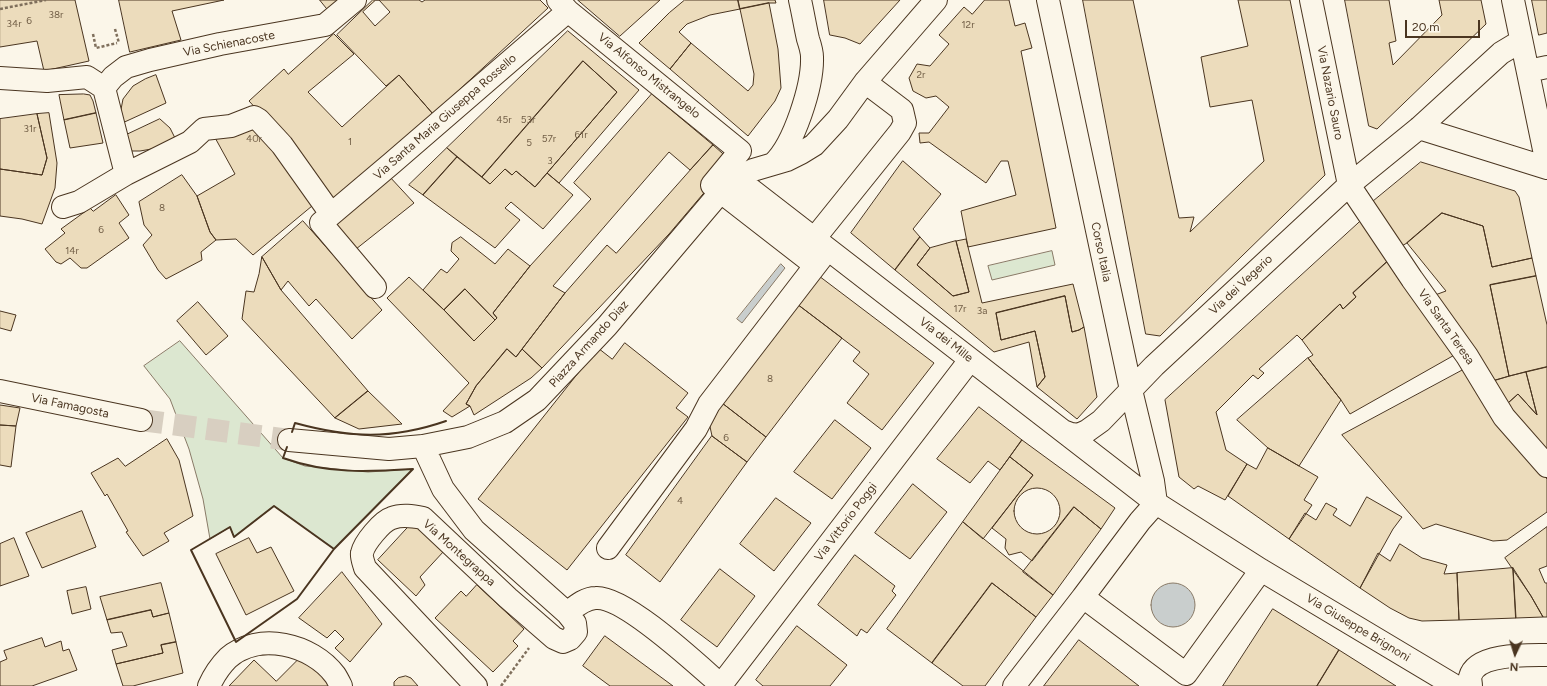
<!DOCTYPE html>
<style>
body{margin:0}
#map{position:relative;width:1547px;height:686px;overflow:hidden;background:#fbf6e9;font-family:Figtree,sans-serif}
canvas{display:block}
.north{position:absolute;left:1495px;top:634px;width:40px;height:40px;-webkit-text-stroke:3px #fbf6e9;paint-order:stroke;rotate:184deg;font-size:11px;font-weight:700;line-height:16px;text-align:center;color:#4a3520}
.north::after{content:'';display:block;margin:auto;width:14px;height:18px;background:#4a3520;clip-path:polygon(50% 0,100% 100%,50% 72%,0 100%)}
.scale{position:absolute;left:1405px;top:20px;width:75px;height:18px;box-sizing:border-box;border:2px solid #4a3520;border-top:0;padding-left:5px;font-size:12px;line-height:14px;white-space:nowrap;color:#4a3520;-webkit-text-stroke:3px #fbf6e9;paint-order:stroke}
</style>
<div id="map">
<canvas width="1547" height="686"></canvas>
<div class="north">N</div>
<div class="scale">20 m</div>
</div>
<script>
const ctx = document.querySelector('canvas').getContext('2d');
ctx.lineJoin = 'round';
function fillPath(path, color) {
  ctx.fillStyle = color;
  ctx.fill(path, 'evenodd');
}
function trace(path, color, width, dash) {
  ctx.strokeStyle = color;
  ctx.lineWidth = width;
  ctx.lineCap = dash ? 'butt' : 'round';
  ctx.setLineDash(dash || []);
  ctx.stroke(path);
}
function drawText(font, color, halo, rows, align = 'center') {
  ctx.font = font + ' Figtree,sans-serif';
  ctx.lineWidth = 3;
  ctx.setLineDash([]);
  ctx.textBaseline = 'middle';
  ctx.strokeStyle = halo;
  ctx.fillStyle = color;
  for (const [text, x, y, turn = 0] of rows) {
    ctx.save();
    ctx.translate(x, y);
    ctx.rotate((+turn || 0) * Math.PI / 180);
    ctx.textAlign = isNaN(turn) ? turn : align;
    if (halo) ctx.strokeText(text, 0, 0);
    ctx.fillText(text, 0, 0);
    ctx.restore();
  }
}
const green = new Path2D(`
 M 1052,251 L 1055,265 L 992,280 L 988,266 Z
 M 180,341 L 283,458 L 305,466 L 368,472 L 413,469 L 334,549 L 274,506 L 234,537 L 230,527 L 210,539 L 203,499 L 189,449 L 170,399 L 144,366 Z`);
fillPath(green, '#dce7d0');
trace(green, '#887966', 1);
const water = new Path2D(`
 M 781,264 L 785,268 L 742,323 L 737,319 Z
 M1151 605a22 22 0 1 1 44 0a22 22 0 1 1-44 0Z`);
fillPath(water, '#c9cecd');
trace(water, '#887966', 1);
const building = new Path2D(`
 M 0,0 L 75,0 L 89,61 L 44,71 L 37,41 L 0,47 Z
 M 119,0 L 224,0 L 172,11 L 181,40 L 130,52 Z
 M 320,0 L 342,0 L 329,11 Z
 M 373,0 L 419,0 L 422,2 L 425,0 L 540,0 L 548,8 L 433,114 L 399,75 L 386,86 L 337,35 Z
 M 376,0 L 379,0 L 390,12 L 375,26 L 363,12 Z
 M 578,0 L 660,0 L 620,36 Z
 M 685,0 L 738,0 L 740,9 L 710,15 L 687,24 L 679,32 L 691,43 L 670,69 L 639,43 L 669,13 Z
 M 738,0 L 775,0 L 776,3 L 769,3 L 740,9 Z
 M 824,0 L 900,0 L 860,44 L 845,38 L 830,35 Z
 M 985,0 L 1009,0 L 1015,26 L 1025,23 L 1032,48 L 1021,51 L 1056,228 L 968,247 L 961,211 L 1016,195 L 1008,161 L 1001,161 L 986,183 L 929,142 L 920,143 L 919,133 L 929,133 L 949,107 L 936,96 L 926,98 L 913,91 L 909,78 L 917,64 L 930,66 L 949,44 L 939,35 L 964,7 L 972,14 Z
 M 1083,0 L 1133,0 L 1179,218 L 1194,217 L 1190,232 L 1264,161 L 1252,100 L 1210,107 L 1201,57 L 1248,46 L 1238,0 L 1290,0 L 1325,175 L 1160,336 L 1146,334 Z
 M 1345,0 L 1389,0 L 1396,41 L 1389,43 L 1393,65 L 1442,15 L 1439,0 L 1481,0 L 1486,24 L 1377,129 L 1369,126 Z
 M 1532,0 L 1547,0 L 1547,33 L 1539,35 Z
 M 769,3 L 778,49 L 781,88 L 775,101 L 748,136 L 670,69 L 691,43 L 748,91 L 753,85 L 754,74 L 740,9 Z
 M 568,31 L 639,90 L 559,183 L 547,173 L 617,92 L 583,61 L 482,177 L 447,148 Z
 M 334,34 L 354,54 L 308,92 L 342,127 L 399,75 L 433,114 L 329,203 L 288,143 L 249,101 L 284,69 L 288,74 Z
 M 583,61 L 617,92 L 535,187 L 516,171 L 512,175 L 505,169 L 490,184 L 482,177 Z
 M 156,75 L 166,103 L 118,125 L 123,99 L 133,86 L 145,79 Z
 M 84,94 L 90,95 L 93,101 L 96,113 L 64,120 L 59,95 Z
 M 652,94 L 713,145 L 690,170 L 669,152 L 553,286 L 565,293 L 516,357 L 507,349 L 476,386 L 466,404 L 470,406 L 452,417 L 443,411 L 469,383 L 387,298 L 409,277 L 444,310 L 474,341 L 497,318 L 493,313 L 530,266 L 591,199 L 574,183 Z
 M 49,113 L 57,163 L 55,188 L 42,224 L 22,219 L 0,216 L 0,169 L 42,175 L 47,158 L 37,114 Z
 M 96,113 L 103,143 L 70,148 L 64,120 Z
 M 37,114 L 47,158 L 42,175 L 0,169 L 0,119 Z
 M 160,119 L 170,128 L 177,142 L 163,147 L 140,151 L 130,151 L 122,137 Z
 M 255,122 L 279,149 L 312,206 L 253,255 L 236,239 L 216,240 L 210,232 L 197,196 L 235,174 L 213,134 Z
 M 713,145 L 731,161 L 669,234 L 542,368 L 522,349 L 565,293 L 607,245 L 616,253 Z
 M 447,148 L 457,157 L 423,195 L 409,185 Z
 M 457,157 L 490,184 L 505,169 L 512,175 L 516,171 L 535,187 L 547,173 L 573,195 L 543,229 L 511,202 L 505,208 L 520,220 L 495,248 L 423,195 Z
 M 903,161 L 941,194 L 913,229 L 920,237 L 895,270 L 851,233 Z
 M 1421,162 L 1515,191 L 1519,197 L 1532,258 L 1492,267 L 1483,226 L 1442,213 L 1407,243 L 1398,248 L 1370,204 Z
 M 182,175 L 197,196 L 210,232 L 216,240 L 201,252 L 202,260 L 166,279 L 158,270 L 143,245 L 152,235 L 144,225 L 139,202 Z
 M 389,176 L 414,203 L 351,253 L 332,225 Z
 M 116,195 L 129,215 L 119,223 L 129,238 L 87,268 L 81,268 L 70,258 L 61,264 L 56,262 L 45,249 L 65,233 L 61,229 L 90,208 L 93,211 Z
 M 1442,213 L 1483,226 L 1492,267 L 1532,258 L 1536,276 L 1490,285 L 1509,376 L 1493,381 L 1435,295 L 1446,291 L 1407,243 Z
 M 1363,219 L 1389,260 L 1353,293 L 1356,297 L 1343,309 L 1340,304 L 1302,340 L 1297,335 L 1259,369 L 1264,373 L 1258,379 L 1253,375 L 1216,412 L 1226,450 L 1247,464 L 1225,500 L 1198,486 L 1194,489 L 1179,477 L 1165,400 Z
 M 303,221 L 382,310 L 352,339 L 316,299 L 309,306 L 288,281 L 281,290 L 262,257 Z
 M 461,237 L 495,264 L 508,249 L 530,266 L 493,313 L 497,318 L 495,320 L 465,289 L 444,310 L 423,290 L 441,269 L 447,273 L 459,259 L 451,251 L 452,243 Z
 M 920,237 L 930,248 L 917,265 L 953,296 L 969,292 L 956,241 L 966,239 L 982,303 L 1073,284 L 1084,327 L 1079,330 L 1072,332 L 1065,296 L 996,313 L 1001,340 L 1035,331 L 1045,377 L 1037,387 L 1029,342 L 994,352 L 895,270 Z
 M 956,241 L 969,292 L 953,296 L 917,265 L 930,248 Z
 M 262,257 L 281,290 L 368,391 L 335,418 L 242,319 L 246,291 L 254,292 L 259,274 Z
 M 1389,260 L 1458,353 L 1350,414 L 1341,400 L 1308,358 L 1313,355 L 1302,340 L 1340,304 L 1343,309 L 1356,297 L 1353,293 Z
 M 819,276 L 934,363 L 882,430 L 847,403 L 869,374 L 853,361 L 860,352 L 797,304 Z
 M 1536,276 L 1547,325 L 1547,367 L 1509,376 L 1490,285 Z
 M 465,289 L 495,320 L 474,341 L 444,310 Z
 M 1065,296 L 1072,332 L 1079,330 L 1084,327 L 1097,397 L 1077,419 L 1037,387 L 1045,377 L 1035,331 L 1001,340 L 996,313 Z
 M 198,302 L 228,336 L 206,355 L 177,321 Z
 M 797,304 L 842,338 L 766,437 L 722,403 Z
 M 0,311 L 16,315 L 11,331 L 0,328 Z
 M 625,343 L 688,393 L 676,408 L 688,417 L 567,570 L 478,499 L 598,348 L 612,359 Z
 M 507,349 L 516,357 L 522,349 L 542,368 L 531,378 L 474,415 L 470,406 L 466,404 L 476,386 Z
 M 1308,358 L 1341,400 L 1299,466 L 1268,448 L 1237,420 Z
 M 1547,367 L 1547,453 L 1524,426 L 1508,403 L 1518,394 L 1537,415 L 1526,372 Z
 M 1463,370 L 1501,427 L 1547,479 L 1547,512 L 1507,540 L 1493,541 L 1436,524 L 1423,529 L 1342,435 Z
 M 1526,372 L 1537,415 L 1518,394 L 1508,403 L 1493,381 Z
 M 368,391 L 402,424 L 359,429 L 335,418 Z
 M 722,403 L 766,437 L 747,462 L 712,436 L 709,422 Z
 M 0,405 L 20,408 L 16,426 L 0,425 Z
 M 979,407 L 1022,440 L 1000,470 L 988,461 L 970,483 L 937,459 Z
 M 835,420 L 871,448 L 832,499 L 794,472 Z
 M 0,425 L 16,426 L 11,467 L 0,465 Z
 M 712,436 L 747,462 L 660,582 L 626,555 Z
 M 167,439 L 179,460 L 193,516 L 164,533 L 169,541 L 143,556 L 126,532 L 128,531 L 107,494 L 105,496 L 91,473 L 118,458 L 125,466 Z
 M 1022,440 L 1115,508 L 1101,529 L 1074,507 L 1032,561 L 1021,552 L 1009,555 L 1005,548 L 1006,539 L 992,528 L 1033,475 L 1010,457 Z
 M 1268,448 L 1318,477 L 1304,500 L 1312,505 L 1289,539 L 1228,496 L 1247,464 L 1256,469 Z
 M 1010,457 L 1033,475 L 983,539 L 963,522 Z
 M 913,484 L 947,512 L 910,559 L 875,533 Z
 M1014 511a23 23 0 1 1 46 0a23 23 0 1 1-46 0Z
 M 1367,497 L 1402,517 L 1393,529 L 1360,588 L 1289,539 L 1305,513 L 1316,520 L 1326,503 L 1337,509 L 1333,515 L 1350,526 Z
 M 776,498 L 811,523 L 774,571 L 740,544 Z
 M 1074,507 L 1101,529 L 1053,595 L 1023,572 Z
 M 82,511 L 96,547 L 42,568 L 26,533 Z
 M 413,522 L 444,551 L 420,577 L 425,585 L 416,596 L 378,560 Z
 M 963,522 L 1053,595 L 1036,617 L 992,583 L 932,663 L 887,629 Z
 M 1547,527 L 1547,566 L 1539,569 L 1545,583 L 1547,583 L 1547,617 L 1543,617 L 1531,596 L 1505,558 Z
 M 14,538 L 29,576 L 0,586 L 0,544 Z
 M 249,538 L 257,553 L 271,547 L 294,591 L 246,615 L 216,554 Z
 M 1400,544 L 1422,558 L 1447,565 L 1444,574 L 1457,573 L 1459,620 L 1422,621 L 1409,618 L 1390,608 L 1360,588 L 1378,553 L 1390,561 Z
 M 855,555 L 895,586 L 892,591 L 896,595 L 867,633 L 861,629 L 857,636 L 818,605 Z
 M 1513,568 L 1531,596 L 1543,617 L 1516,618 Z
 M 1513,568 L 1516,618 L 1459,620 L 1457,573 Z
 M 720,569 L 755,596 L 717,647 L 681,620 Z
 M 342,572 L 382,624 L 350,662 L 335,648 L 344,639 L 335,630 L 327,638 L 299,618 Z
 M 161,583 L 169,613 L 153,617 L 151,610 L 107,620 L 100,597 Z
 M 992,583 L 1036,617 L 985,686 L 963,686 L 932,663 Z
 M 477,585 L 524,629 L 513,641 L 518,646 L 493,672 L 435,618 L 461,591 L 466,596 Z
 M 86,587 L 91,609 L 72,614 L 67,591 Z
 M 1273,609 L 1339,650 L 1317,686 L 1223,686 Z
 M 151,610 L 153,617 L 169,613 L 176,642 L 161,645 L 163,653 L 116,664 L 112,650 L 127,646 L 122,632 L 111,633 L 107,620 Z
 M 797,626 L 847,665 L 830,686 L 763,686 L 756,680 Z
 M 605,636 L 673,686 L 610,686 L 583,666 Z
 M 42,638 L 45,647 L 61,641 L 63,651 L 69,649 L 77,670 L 32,686 L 0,686 L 0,662 L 7,659 L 4,651 Z
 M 1079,640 L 1139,686 L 1044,686 Z
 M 176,642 L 183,673 L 133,686 L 123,686 L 116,664 L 163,653 L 161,645 Z
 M 1339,650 L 1396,686 L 1317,686 Z
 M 299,659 L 317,668 L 334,686 L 229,686 L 254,660 L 276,681 Z
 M 406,676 L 411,678 L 418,686 L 394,686 L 394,682 L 398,678 Z`);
fillPath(building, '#ecdcbc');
trace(building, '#4a3520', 1);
trace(new Path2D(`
 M 141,420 L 289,440`), '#d8cfc1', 22, [22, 11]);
const minor = new Path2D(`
 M 558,0 L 568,11 L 740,151 L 712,185 L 815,265
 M 1048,0 L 1131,390 L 1153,481 L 1156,503
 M 1311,0 L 1349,185 L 1412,279 L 1467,356 L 1504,417 L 1547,466
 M 1513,0 L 1547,164
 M 1528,71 L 1547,67
 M 0,78 L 47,81 L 87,77 L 104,88
 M 104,88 L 113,77 L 126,67 L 150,60 L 220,44 L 325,25 L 355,0
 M 1419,128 L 1547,168
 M 773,164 C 794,145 813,85 812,57 C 812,51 810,45 808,39 C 805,26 803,13 800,0
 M 126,174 L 190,142 L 204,129 L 231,126 L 254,117 L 259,120 L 282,145 L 331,214
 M 736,178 L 1156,503 L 1261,570 L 1455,686
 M 63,207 L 79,202 L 126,174 L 104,88
 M 814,239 L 900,132 L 905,123 L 902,110 L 865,82
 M 375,287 L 321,223 L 392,163 L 568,11
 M 0,391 L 141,420
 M 1063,431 L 1071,434 L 1078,435 L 1087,431 L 1101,421 L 1154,366 L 1349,185 L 1419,128 L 1501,53 L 1521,41
 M 289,440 L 389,449 L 423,446 L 468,437 L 505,422 L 537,400 L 607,326 L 729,182 L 753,170 L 787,160 L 801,153 L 814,145 L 838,119 L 865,82 L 936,0
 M 423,446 L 443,489 L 474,530 L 567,613 L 575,623 L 576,632 L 570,639 L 563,642 L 554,638 L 508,598 L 423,518 C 413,516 402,514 392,518 C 382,521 364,543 362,553 C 361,557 364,564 365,568 L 476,686
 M 1156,503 L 1140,521 L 1083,597 L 1186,674 L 1261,570
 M 608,548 L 696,429 L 709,404 L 825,253
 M 567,613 C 576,606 585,598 596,598 C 625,596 699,666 722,686
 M 721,685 L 970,360
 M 209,686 C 214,675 219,667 228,658 C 258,631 312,644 335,675 C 337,678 339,682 341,686
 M 1014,686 L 1083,597
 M 1471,686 C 1471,683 1470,679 1470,677 C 1476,653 1528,655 1547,655`);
trace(minor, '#4a3520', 24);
trace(new Path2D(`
 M 0,9 L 46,0
 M 115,29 L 119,43
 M 93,34 L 96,48 L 117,43
 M 501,686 L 529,648`), '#7f6f5c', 2.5, [3, 2]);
trace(minor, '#fbf6e9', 22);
trace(new Path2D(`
 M 292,432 L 295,423 C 350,438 391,440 446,421
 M 287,447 L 283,458 C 328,474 367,472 413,469 L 334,549
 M 274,506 L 334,549 L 297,599 L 236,642 L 191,550 L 230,527 L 234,537 Z`), '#4a3520', 2);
drawText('10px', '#725f47', null, [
 ["38r",56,15],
 ["6",29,21],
 ["34r",14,24],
 ["12r",968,25],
 ["2r",921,75],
 ["45r",504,120],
 ["53r",528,120],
 ["31r",30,129],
 ["61r",581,135],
 ["40r",254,139],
 ["57r",549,139],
 ["1",350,142],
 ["5",529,143],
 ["3",550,161],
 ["8",162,208],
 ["6",101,230],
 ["14r",72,251],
 ["17r",960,309],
 ["3a",982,311],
 ["8",770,379],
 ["6",726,438],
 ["4",680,501]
]);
drawText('12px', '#4a3520', '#fbf6e9', [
 ["Via Schienacoste",229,44,-11],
 ["Via Alfonso Mistrangelo",649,76,39],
 ["Via Nazario Sauro",1330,93,79],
 ["Via Santa Maria Giuseppa Rossello",445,117,-41],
 ["Corso Italia",1101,252,78],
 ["Via dei Vegerio",1241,285,-43],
 ["Via Santa Teresa",1446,327,55],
 ["Via dei Mille",946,340,38],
 ["Piazza Armando Diaz",589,344,-48],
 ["Via Famagosta",70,406,12],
 ["Via Vittorio Poggi",846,522,-53],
 ["Via Montegrappa",459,553,42],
 ["Via Giuseppe Brignoni",1358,628,31]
]);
</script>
